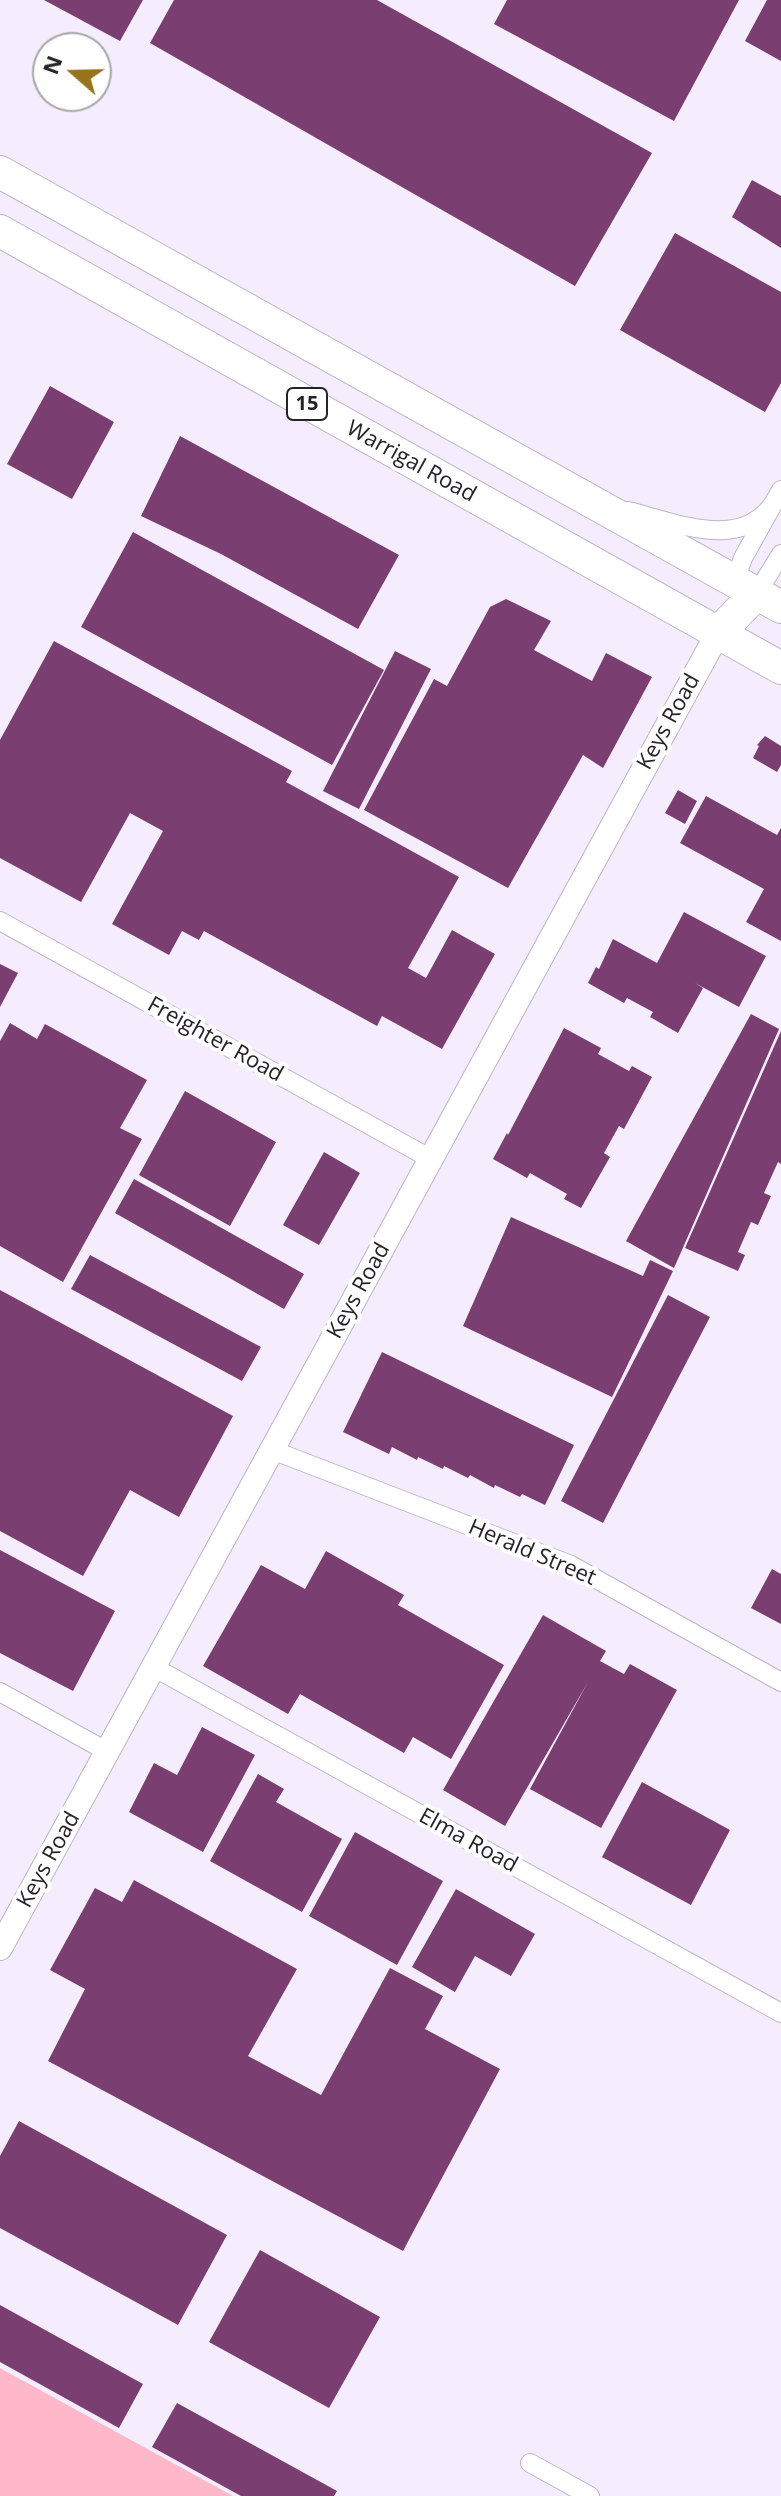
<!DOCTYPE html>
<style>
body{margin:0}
#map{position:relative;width:781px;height:2496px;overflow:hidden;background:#f5edfe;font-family:"Open Sans",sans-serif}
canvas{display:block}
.north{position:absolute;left:32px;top:32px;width:80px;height:80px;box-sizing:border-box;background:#fefefe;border:2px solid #a7a6a8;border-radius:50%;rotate:290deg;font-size:22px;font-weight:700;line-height:32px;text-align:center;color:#252228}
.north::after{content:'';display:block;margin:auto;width:28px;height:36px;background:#96741d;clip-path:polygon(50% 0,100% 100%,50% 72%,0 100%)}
</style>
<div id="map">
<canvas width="781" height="2496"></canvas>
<div class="north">N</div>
</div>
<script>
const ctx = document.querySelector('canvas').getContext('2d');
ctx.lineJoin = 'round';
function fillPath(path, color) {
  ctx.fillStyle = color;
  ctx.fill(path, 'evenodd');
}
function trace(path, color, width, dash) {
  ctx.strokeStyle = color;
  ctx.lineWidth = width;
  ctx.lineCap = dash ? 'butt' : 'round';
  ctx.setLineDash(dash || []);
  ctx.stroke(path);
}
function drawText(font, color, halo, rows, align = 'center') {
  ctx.font = font + ' "Open Sans",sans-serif';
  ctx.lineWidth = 8;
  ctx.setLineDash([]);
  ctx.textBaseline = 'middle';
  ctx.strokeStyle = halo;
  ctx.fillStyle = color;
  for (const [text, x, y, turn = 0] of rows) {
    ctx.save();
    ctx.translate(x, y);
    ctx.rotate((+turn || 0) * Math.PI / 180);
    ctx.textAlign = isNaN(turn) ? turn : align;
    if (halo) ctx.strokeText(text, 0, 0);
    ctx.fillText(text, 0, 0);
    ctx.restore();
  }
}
fillPath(new Path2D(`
 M 0,2368 L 233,2496 L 0,2496 Z`), '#feb8ca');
fillPath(new Path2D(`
 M 44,0 L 143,0 L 120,41 Z
 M 174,0 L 377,0 L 652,153 L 575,286 L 150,43 Z
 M 507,0 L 739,0 L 674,121 L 494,24 Z
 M 767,0 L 781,0 L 781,61 L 745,41 Z
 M 752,180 L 781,196 L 781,248 L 732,217 Z
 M 675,233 L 781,292 L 781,383 L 765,412 L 620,330 Z
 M 50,386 L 114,422 L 72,499 L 7,464 Z
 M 180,436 L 399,555 L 358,629 L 221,554 L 141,516 Z
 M 133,532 L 384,670 L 332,765 L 81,627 Z
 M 506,599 L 551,621 L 534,650 L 592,681 L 606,653 L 652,677 L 603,768 L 583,755 L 508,888 L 364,810 L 434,679 L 447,686 L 490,607 Z
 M 54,641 L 292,771 L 286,782 L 459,877 L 408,968 L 426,978 L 452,930 L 495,954 L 442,1049 L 382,1016 L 377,1026 L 204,931 L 199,940 L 182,931 L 169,955 L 112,924 L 163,831 L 130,813 L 81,902 L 0,858 L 0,740 Z
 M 395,651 L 431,669 L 359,809 L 323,791 Z
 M 765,736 L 781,746 L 781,765 L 777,772 L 753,758 L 759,746 L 757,745 Z
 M 678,790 L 697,801 L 685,824 L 665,813 Z
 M 706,796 L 777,835 L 781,828 L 781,941 L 746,922 L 764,889 L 680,843 Z
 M 684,912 L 766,956 L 739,1007 L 695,983 L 703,988 L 678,1033 L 650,1017 L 653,1012 L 627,998 L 624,1003 L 588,983 L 596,967 L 599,969 L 613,939 L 657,963 Z
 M 0,964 L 18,973 L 0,1007 Z
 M 751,1014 L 779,1029 L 674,1268 L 626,1241 Z
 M 10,1023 L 37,1039 L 45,1024 L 147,1080 L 120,1128 L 142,1139 L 63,1282 L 0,1246 L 0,1041 Z
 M 564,1028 L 601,1048 L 598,1054 L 629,1071 L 632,1066 L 652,1077 L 624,1129 L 619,1126 L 604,1153 L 610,1157 L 581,1208 L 564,1199 L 567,1194 L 530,1173 L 527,1178 L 493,1159 L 507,1133 L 508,1135 Z
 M 781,1031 L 781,1164 L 778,1162 L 764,1193 L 771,1196 L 758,1225 L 751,1222 L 738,1252 L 745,1255 L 738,1271 L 685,1248 Z
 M 185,1091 L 276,1142 L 230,1226 L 139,1175 Z
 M 324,1152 L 360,1173 L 319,1245 L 283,1225 Z
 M 134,1179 L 304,1274 L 284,1309 L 115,1213 Z
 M 511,1217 L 643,1276 L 650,1260 L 673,1271 L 612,1397 L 463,1326 Z
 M 90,1255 L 261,1347 L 242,1381 L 71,1289 Z
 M 0,1290 L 233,1416 L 179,1517 L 130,1490 L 83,1576 L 0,1531 Z
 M 668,1295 L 710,1317 L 603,1523 L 561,1501 Z
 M 382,1352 L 574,1445 L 545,1505 L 522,1494 L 520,1497 L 495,1485 L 494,1488 L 470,1475 L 468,1478 L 444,1466 L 443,1469 L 418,1457 L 417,1460 L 392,1447 L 389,1454 L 343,1432 Z
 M 0,1550 L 115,1611 L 73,1691 L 0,1653 Z
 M 326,1551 L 404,1595 L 398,1605 L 504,1665 L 451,1759 L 413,1737 L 404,1753 L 300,1694 L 288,1714 L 203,1666 L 261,1565 L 305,1589 Z
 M 772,1569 L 781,1574 L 781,1624 L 751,1608 Z
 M 543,1615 L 606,1651 L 600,1661 L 624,1674 L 630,1664 L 677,1690 L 601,1828 L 530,1789 L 588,1682 L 505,1826 L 443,1790 Z
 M 202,1727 L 255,1755 L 203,1852 L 129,1812 L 154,1763 L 177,1775 Z
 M 258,1774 L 284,1789 L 276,1802 L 342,1839 L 302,1912 L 210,1861 Z
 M 642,1782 L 730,1830 L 691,1905 L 602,1857 Z
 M 355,1832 L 443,1881 L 397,1965 L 309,1916 Z
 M 134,1880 L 297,1969 L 248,2056 L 321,2095 L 390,1968 L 443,1996 L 425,2029 L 500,2069 L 403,2251 L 48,2061 L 85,1989 L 50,1970 L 95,1888 L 122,1902 Z
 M 456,1889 L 535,1934 L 511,1976 L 475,1956 L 455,1992 L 412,1967 Z
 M 19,2121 L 227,2235 L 178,2325 L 0,2228 L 0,2156 Z
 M 260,2250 L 380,2317 L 329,2408 L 209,2342 Z
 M 0,2305 L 143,2384 L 119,2428 L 0,2362 Z
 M 177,2403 L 337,2491 L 334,2496 L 241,2496 L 152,2447 Z`), '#7a3f70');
const minor = new Path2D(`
 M 628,511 C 675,522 742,553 775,501
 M 735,580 L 743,558 L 781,490
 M 757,593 L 781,554
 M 0,921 L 431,1159
 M 272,1450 L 571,1565 L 781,1682
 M 155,1668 L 781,2013
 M 0,1692 L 108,1752
 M 530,2463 L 590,2496`);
const tertiary = new Path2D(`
 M 0,1948 L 718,633`);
const trunk = new Path2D(`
 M 0,172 L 781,607
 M 0,231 L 781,668
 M 718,633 L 757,593`);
trace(minor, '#bdb6c6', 20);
trace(tertiary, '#bdb6c6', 26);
trace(trunk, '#bdb6c6', 34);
trace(minor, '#fff', 18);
trace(tertiary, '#fff', 24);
trace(trunk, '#fff', 32);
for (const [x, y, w] of [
 [307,404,40]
]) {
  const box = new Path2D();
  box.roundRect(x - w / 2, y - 16, w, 32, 6);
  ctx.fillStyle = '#fefefe';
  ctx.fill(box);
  trace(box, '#252228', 2);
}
drawText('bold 20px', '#252228', null, [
 ["15",307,404]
]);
drawText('22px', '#252228', '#fefefe', [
 ["Warrigal Road",411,462,29],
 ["Keys Road",669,722,-61],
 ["Freighter Road",215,1040,29],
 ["Keys Road",359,1291,-61],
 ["Herald Street",532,1553,23],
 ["Elma Road",468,1841,29],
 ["Keys Road",49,1860,-61]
]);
</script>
